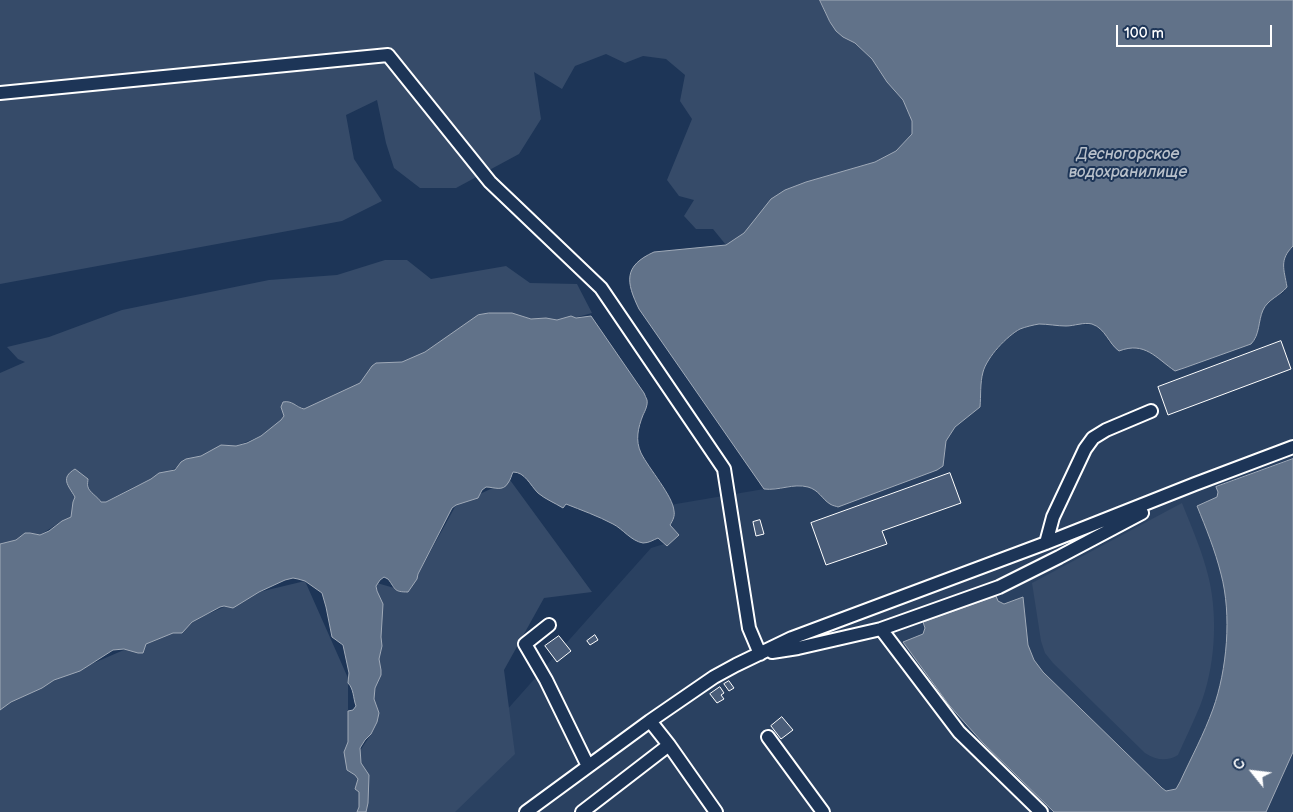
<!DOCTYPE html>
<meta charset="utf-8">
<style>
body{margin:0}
#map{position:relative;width:1293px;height:812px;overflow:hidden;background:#1d3557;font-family:"Balsamiq Sans",sans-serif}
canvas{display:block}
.north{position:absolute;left:1228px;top:747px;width:50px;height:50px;-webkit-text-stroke:4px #1d3557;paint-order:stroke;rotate:299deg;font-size:14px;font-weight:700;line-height:20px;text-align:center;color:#fff}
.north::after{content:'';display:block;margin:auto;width:18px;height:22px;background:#fff;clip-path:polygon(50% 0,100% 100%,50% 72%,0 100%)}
.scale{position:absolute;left:1116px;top:25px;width:156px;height:22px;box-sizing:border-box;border:2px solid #fff;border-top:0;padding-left:6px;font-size:15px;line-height:18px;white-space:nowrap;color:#fff;-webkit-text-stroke:4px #1d3557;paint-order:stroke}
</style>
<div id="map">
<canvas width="1293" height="812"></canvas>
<div class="north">С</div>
<div class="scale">100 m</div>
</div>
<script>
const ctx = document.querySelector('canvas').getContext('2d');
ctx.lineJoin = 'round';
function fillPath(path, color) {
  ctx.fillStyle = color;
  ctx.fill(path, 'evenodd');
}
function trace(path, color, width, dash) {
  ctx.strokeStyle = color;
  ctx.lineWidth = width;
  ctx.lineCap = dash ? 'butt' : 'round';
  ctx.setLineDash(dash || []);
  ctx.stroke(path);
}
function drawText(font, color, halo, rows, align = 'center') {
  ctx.font = font + ' "Balsamiq Sans",sans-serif';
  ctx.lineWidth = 4;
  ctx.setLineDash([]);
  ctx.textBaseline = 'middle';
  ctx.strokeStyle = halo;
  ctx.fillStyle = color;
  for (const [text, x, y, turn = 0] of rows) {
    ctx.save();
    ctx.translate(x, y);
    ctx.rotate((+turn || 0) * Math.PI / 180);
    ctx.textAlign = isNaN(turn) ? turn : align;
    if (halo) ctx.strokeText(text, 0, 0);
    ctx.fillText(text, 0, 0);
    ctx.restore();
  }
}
fillPath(new Path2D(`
 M 1293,246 L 1293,812 L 416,812 L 651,548 L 664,544 L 670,505 L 764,489 L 774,490 L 800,485 L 810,487 L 819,492 L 830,504 L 838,507 L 943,466 L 946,441 L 955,427 L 980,407 L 983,372 L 987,362 L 1007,338 L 1021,329 L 1038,324 L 1055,324 L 1066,326 L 1092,324 L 1105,333 L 1109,342 L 1119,351 L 1125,349 L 1141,349 L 1149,351 L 1175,370 L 1184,368 L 1251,344 L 1256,339 L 1260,318 L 1264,307 L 1272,299 L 1283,293 L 1287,287 L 1283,266 L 1284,258 L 1287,252 Z`), '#2a4161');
fillPath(new Path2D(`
 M 0,0 L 820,0 L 830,22 L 843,37 L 855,43 L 872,59 L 887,82 L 903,100 L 912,121 L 912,134 L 896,151 L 875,162 L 806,182 L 785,190 L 756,218 L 744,233 L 726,245 L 713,229 L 696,229 L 684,216 L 694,200 L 679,196 L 667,180 L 692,119 L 680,101 L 685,75 L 666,59 L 643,56 L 625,63 L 606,54 L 575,66 L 562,89 L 534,72 L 541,119 L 519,154 L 456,188 L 420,188 L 394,168 L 386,143 L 377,100 L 346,115 L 354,159 L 382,201 L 342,221 L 0,284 Z
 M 385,260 L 407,260 L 431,279 L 506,266 L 530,283 L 577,284 L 592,313 C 569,320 545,325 522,316 L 359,396 L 304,409 L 295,404 L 281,420 L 261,436 L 236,446 L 179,466 L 170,471 L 134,487 L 106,502 L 101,502 L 90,492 L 88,483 L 69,486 L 75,497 L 71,517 L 62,521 L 40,535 L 25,533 L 16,540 L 0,544 L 0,373 L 25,362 L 18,359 L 7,347 L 49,337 L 122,310 L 269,280 L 337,275 Z
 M 510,480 L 592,592 L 544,598 L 504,670 L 515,754 L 455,812 L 0,812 L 0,702 L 54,680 L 259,592 L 305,581 L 348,678 L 348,769 L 371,734 L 377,583 L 408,592 L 456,505 Z
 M 1182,503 C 1192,528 1203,553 1209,579 C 1218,619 1215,667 1200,706 C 1193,723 1185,739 1178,755 C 1167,762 1156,760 1145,753 L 1053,663 L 1045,653 L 1041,641 L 1032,583 Z`), '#364b69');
const water = new Path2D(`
 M 820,0 L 1293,0 L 1293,246 C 1279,260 1284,269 1287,287 C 1280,296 1268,299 1263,310 C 1258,321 1260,335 1251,344 L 1184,368 L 1175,371 C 1156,358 1145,341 1119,351 C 1108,343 1106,329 1092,324 C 1084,322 1074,326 1066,326 C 1057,326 1048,324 1039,324 C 1033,325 1025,327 1020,329 C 1007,336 987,357 983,372 C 980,383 981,396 980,407 L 955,427 L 946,441 L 943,466 L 937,470 L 838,507 C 836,506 833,506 830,504 C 822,499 819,490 808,487 C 793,483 779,491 764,489 L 639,309 C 626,282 623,266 654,252 L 726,245 L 744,233 L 756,218 L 771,199 L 785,190 L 806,182 L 875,162 L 896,151 L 912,134 L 912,121 L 903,100 L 887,82 L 872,59 L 855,43 L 843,37 L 836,31 L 830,22 Z
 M 489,313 L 512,313 L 531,319 L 546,318 L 557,320 L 571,316 L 576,318 L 591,316 L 644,393 C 645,395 646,398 647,400 C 648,405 645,411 643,415 C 638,428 635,440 641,453 C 649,469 673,496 674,511 C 675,516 673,520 670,525 L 679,535 L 667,546 L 658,538 C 653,540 649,543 643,543 C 631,541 623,529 613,524 C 598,516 581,510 566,504 L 563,508 C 555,503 545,499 538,493 C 530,485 525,472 513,472 C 511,476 511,479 508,483 C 503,492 494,487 486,487 L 482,490 L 478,498 L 456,505 L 452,508 L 418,574 L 417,579 L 408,592 C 393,592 396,589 388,579 L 384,577 L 380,580 L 376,586 L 377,591 L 383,604 L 381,637 L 382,646 L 379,659 L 381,670 L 381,675 L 375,688 L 374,699 L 379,713 L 377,722 L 371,734 L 365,740 L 360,748 L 361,763 L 369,775 L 368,803 L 366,812 L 357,812 L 359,807 L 359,792 L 355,789 L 358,779 L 355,775 L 347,770 L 344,752 L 348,742 L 348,711 L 353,710 L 356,706 C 353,698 354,689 348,683 L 349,673 L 343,645 L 332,637 L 326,607 L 322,593 L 305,581 L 298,579 L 293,578 L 285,580 L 259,592 L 233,608 L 224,606 L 220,607 L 192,622 L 182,633 L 173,633 L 146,644 L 143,653 L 138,653 L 124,649 L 113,650 L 80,671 L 54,680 L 42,688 L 11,702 L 0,710 L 0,544 L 16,540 L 25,533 L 30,533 L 40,535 L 49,531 L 62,521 L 71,517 L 73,502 L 75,497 C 68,485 60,478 75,469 L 88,479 C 88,481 87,484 88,487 C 89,492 98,497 101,502 L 106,502 L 151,479 L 159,473 L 175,470 L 181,462 L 186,459 L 201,456 L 221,445 L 236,446 L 247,443 L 261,436 L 281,420 L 284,416 L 281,407 L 283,402 C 292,400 296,407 304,409 L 360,383 L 372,366 L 376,363 L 402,362 L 425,352 L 478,315 Z
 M 1293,459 L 1293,752 L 1266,812 L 1054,812 L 983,743 L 949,705 L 903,642 L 923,634 L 925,628 L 923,622 L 996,596 L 998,601 L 1004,604 L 1023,597 L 1028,645 L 1034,660 L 1043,672 L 1162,788 L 1166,791 L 1176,789 L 1180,782 C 1191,758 1204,734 1213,709 C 1227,670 1232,615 1221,574 C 1215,550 1206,528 1197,506 L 1217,497 L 1218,492 L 1216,487 Z`);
fillPath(water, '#617289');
trace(water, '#a0aab8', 1);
const building = new Path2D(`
 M 1281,341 L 1291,369 L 1168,415 L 1158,387 Z
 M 950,473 L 961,503 L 882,531 L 887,544 L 826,565 L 811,523 Z
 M 760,520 L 764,534 L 756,536 L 753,522 Z
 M 595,635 L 598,640 L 590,645 L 587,641 Z
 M 559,636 L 571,651 L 557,662 L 545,646 Z
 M 729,681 L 734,688 L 729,691 L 724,684 Z
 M 720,687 L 724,693 L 721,695 L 724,699 L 717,703 L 710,694 Z
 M 782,717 L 793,730 L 781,739 L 771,726 Z`);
fillPath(building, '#4a5d79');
trace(building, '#fff', 1);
const minor = new Path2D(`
 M 0,93 L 388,55 L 490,182 L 601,288 L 724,469 L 749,628 L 760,654
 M 1046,543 L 1053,517 L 1085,449 L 1093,438 L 1106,430 L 1151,411
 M 549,625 L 525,644 L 546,680 L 588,766
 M 881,629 L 959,732 L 1041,812
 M 772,652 L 798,648 L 881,629 L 999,587 L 1059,557 L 1142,513
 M 650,721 L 669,745 L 716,812
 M 768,737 L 823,812
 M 526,812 L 650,721 L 714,677 L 736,665 L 792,638 L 1046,543 L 1195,484 L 1293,447
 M 582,812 L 669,745`);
trace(minor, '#fff', 16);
trace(minor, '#1d3557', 12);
drawText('italic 16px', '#b8c0ca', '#1d3557', [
 ["Десногорское",1128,155],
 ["водохранилище",1128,173]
]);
</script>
